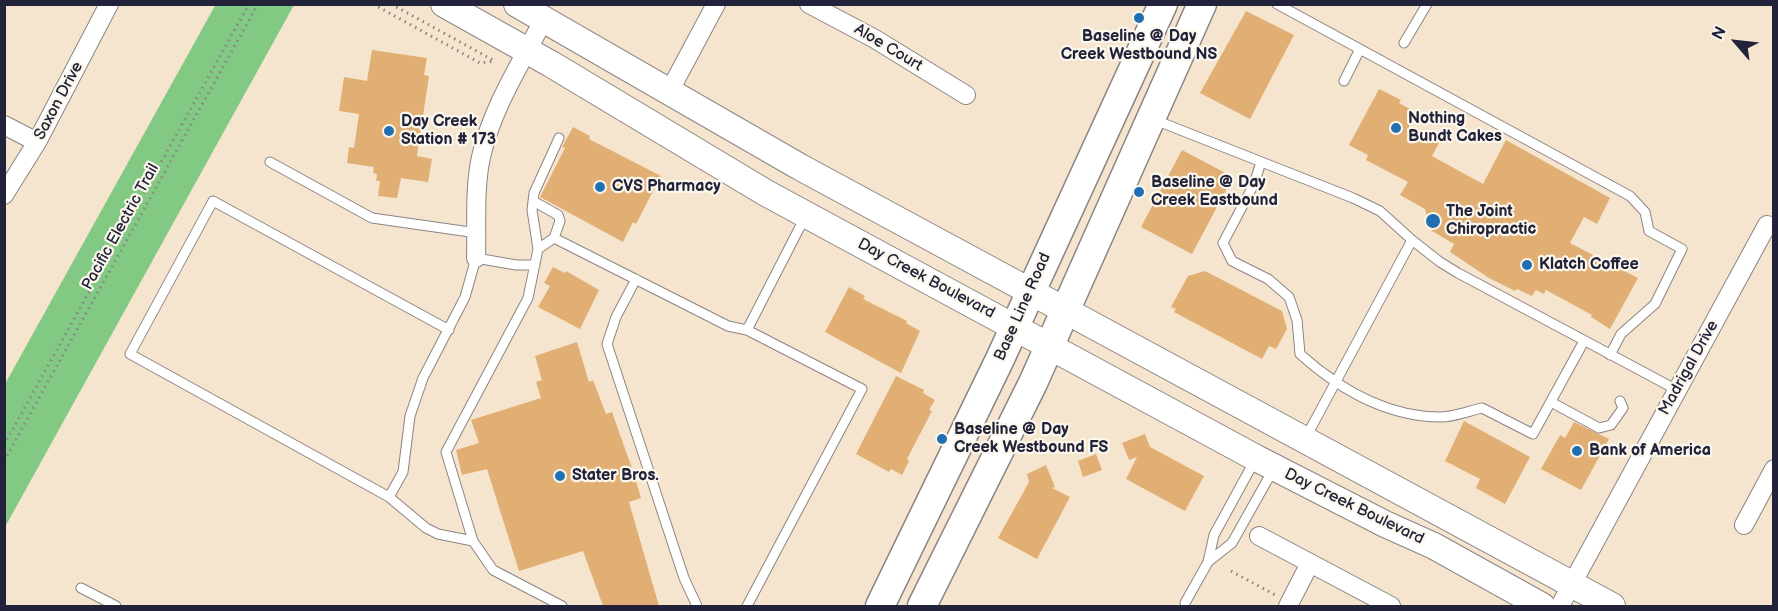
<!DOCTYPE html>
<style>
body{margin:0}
#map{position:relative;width:1778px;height:611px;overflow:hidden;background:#f6e5ce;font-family:"Balsamiq Sans",sans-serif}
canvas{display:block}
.frame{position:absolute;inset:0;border:6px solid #22223b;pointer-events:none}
.north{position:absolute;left:1706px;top:12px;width:60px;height:60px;-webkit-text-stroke:4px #fbf7ec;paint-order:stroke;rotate:298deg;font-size:16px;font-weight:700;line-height:24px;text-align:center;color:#22223b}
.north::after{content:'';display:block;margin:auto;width:21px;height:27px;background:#22223b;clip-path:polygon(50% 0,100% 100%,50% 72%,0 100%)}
</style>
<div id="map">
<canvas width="1778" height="611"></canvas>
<div class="frame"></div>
<div class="north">N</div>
</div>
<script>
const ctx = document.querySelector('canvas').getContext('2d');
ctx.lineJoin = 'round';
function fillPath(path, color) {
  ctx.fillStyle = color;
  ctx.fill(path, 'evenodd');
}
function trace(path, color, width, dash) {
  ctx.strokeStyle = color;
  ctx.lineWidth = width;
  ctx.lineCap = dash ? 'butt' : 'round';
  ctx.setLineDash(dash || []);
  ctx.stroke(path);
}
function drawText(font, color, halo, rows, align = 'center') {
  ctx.font = font + ' "Balsamiq Sans",sans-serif';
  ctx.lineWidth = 4.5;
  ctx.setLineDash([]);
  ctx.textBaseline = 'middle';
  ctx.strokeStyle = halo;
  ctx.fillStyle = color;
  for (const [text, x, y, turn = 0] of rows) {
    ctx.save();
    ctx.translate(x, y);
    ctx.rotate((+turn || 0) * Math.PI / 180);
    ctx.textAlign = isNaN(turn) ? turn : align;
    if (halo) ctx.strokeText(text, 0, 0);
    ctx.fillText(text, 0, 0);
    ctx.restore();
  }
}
fillPath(new Path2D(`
 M 216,4 L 294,5 L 5,527 L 5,384 Z`), '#82c984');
fillPath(new Path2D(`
 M 1246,11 L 1294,35 L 1250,119 L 1200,93 Z
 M 372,50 L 427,58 L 424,75 L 429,76 L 417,156 L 432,159 L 428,182 L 401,178 L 397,198 L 378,196 L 380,181 L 376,181 L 377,174 L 373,173 L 374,167 L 347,163 L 349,147 L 354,148 L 359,114 L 339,111 L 344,77 L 367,81 Z
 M 1379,89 L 1401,100 L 1399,103 L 1417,113 L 1409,127 L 1439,143 L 1432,156 L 1483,184 L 1506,140 L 1610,198 L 1597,224 L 1584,217 L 1570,243 L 1638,278 L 1610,329 L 1591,317 L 1592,315 L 1546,290 L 1544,294 L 1536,290 L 1532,296 L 1517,289 L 1515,291 L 1489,278 L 1450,252 L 1454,244 L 1432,231 L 1425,209 L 1400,195 L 1408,182 L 1366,160 L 1368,155 L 1349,145 Z
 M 573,127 L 590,136 L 589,139 L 661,176 L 636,224 L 633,222 L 623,242 L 540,197 L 565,148 L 562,147 Z
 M 1182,150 L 1233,177 L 1192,254 L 1141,227 Z
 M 553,267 L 565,273 L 566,271 L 599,290 L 580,329 L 538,307 L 550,286 L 544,283 Z
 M 1205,271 L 1282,311 L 1287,329 L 1276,349 L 1269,346 L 1262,359 L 1174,312 L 1176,309 L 1171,307 L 1188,276 Z
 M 849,287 L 865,296 L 863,299 L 907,321 L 906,323 L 920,331 L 901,373 L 825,332 Z
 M 577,342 L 589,382 L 593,380 L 606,414 L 612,412 L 634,474 L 641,498 L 629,502 L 659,606 L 603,606 L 583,551 L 519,571 L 487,469 L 462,475 L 456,450 L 479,443 L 471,420 L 541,398 L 536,382 L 542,380 L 535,356 Z
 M 896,376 L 924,390 L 923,393 L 935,400 L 929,410 L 932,411 L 907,459 L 909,461 L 902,475 L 891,469 L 889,472 L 856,454 Z
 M 1464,421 L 1530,457 L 1505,504 L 1476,488 L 1480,479 L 1445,461 Z
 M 1574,422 L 1609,439 L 1581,490 L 1541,469 L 1560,435 L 1565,438 Z
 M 1145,434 L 1150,447 L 1204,476 L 1185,511 L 1126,479 L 1137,457 L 1129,460 L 1122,443 Z
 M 1096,454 L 1102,470 L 1083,477 L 1078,461 Z
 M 1046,465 L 1055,487 L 1052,488 L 1070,497 L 1037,559 L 998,538 L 1029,482 L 1027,474 Z`), '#e1af73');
const lane = new Path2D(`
 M 1277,4 L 1630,196 L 1645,212 L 1649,231 L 1682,249 L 1655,304 L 1621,334 L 1610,355
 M 1404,43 L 1427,4
 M 1344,81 L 1360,49
 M 1155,120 L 1353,198 L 1380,211 L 1412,240 L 1440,262 L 1458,273 L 1677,390
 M 270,162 L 372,218 L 477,233
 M 1261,162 L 1254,184 L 1223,243 L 1232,261 L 1268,279 L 1289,297 L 1297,320 L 1300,354 C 1339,389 1387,417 1441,417 C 1454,417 1469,411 1482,408 L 1533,434 L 1584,341
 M 533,201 L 558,215 L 560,221 L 554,238 L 538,249 L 528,298 L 446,452 L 473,541 L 493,570 L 562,606
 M 554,238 L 728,326 L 747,330 L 862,389 L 747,606
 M 538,249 L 532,210 L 534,193 L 559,138
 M 636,279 L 616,317 L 607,344 L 684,578 L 697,606
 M 449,330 L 213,201 L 130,354 L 389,497 L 426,528 L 438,534 L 473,541
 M 747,330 L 805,217
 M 1551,402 L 1599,428 L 1611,425 L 1623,408 L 1620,401
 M 1305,439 L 1412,240
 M 389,497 L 403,472 L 410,416 L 423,378 L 465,297 L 476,258 L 516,265 L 535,265
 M 1208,562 L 1232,543 L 1273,470
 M 81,588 L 116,606
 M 1185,603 L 1208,562 L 1214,535 L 1255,460`);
const street = new Path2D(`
 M 809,4 L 875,39 L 966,95
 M 669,92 L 716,4
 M 4,125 L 37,142
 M 4,195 L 37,142 L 109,4
 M 476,258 C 477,225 474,189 481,157 C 492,108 521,63 544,19
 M 1744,525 L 1774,469
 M 1259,536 L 1310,563
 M 1288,606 L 1310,563 L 1391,606
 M 1560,606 L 1767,225 L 1774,227`);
const secondary = new Path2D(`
 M 444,4 L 551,64 L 766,193 L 1256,458 L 1385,524 L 1434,546 L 1542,606
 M 517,4 L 800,167 L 1612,606`);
const primary = new Path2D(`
 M 880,606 L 1000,359 L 1163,4
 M 922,606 L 1033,383 L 1202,4`);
trace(lane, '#8c8484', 11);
trace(street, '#8c8484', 20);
trace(secondary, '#8c8484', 28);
trace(primary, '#8c8484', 31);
trace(new Path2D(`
 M 373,4 L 480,63 L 495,61
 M 391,4 L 493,60
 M 4,445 L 249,4
 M 4,461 L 258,4
 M 1231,571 L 1277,596`), '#8c8484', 3, [1.5, 4.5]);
trace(lane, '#fff', 9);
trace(street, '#fff', 18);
trace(secondary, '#fff', 26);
trace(primary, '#fff', 28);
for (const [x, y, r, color] of [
 [1139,18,6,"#1f6fb2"],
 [1396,128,6,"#1f6fb2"],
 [389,131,6,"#1f6fb2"],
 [600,187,6,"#1f6fb2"],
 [1139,192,6,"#1f6fb2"],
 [1433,221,8,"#1f6fb2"],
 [1527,265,6,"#1f6fb2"],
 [942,439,6,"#1f6fb2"],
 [1577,451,6,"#1f6fb2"],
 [560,476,6,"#1f6fb2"]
]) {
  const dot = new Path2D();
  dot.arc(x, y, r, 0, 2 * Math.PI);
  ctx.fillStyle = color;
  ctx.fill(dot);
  trace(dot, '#fbf7ec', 2);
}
drawText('bold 16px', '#22223b', '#fbf7ec', [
 ["Baseline @ Day",1139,37,"center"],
 ["Creek Westbound NS",1139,55,"center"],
 ["Nothing",1408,119],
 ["Bundt Cakes",1408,137],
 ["Day Creek",401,122],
 ["Station # 173",401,140],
 ["Baseline @ Day",1151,183],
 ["Creek Eastbound",1151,201],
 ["CVS Pharmacy",612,187],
 ["The Joint",1446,212],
 ["Chiropractic",1446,230],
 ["Klatch Coffee",1539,265],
 ["Baseline @ Day",954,430],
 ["Creek Westbound FS",954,448],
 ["Bank of America",1589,451],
 ["Stater Bros.",572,476]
], 'left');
drawText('16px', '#22223b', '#fbf7ec', [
 ["Aloe Court",888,48,31],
 ["Saxon Drive",59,101,-62],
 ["Pacific Electric Trail",121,227,-61],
 ["Day Creek Boulevard",926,279,28],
 ["Base Line Road",1023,307,-66],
 ["Madrigal Drive",1689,368,-61],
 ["Day Creek Boulevard",1354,507,26]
]);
</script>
